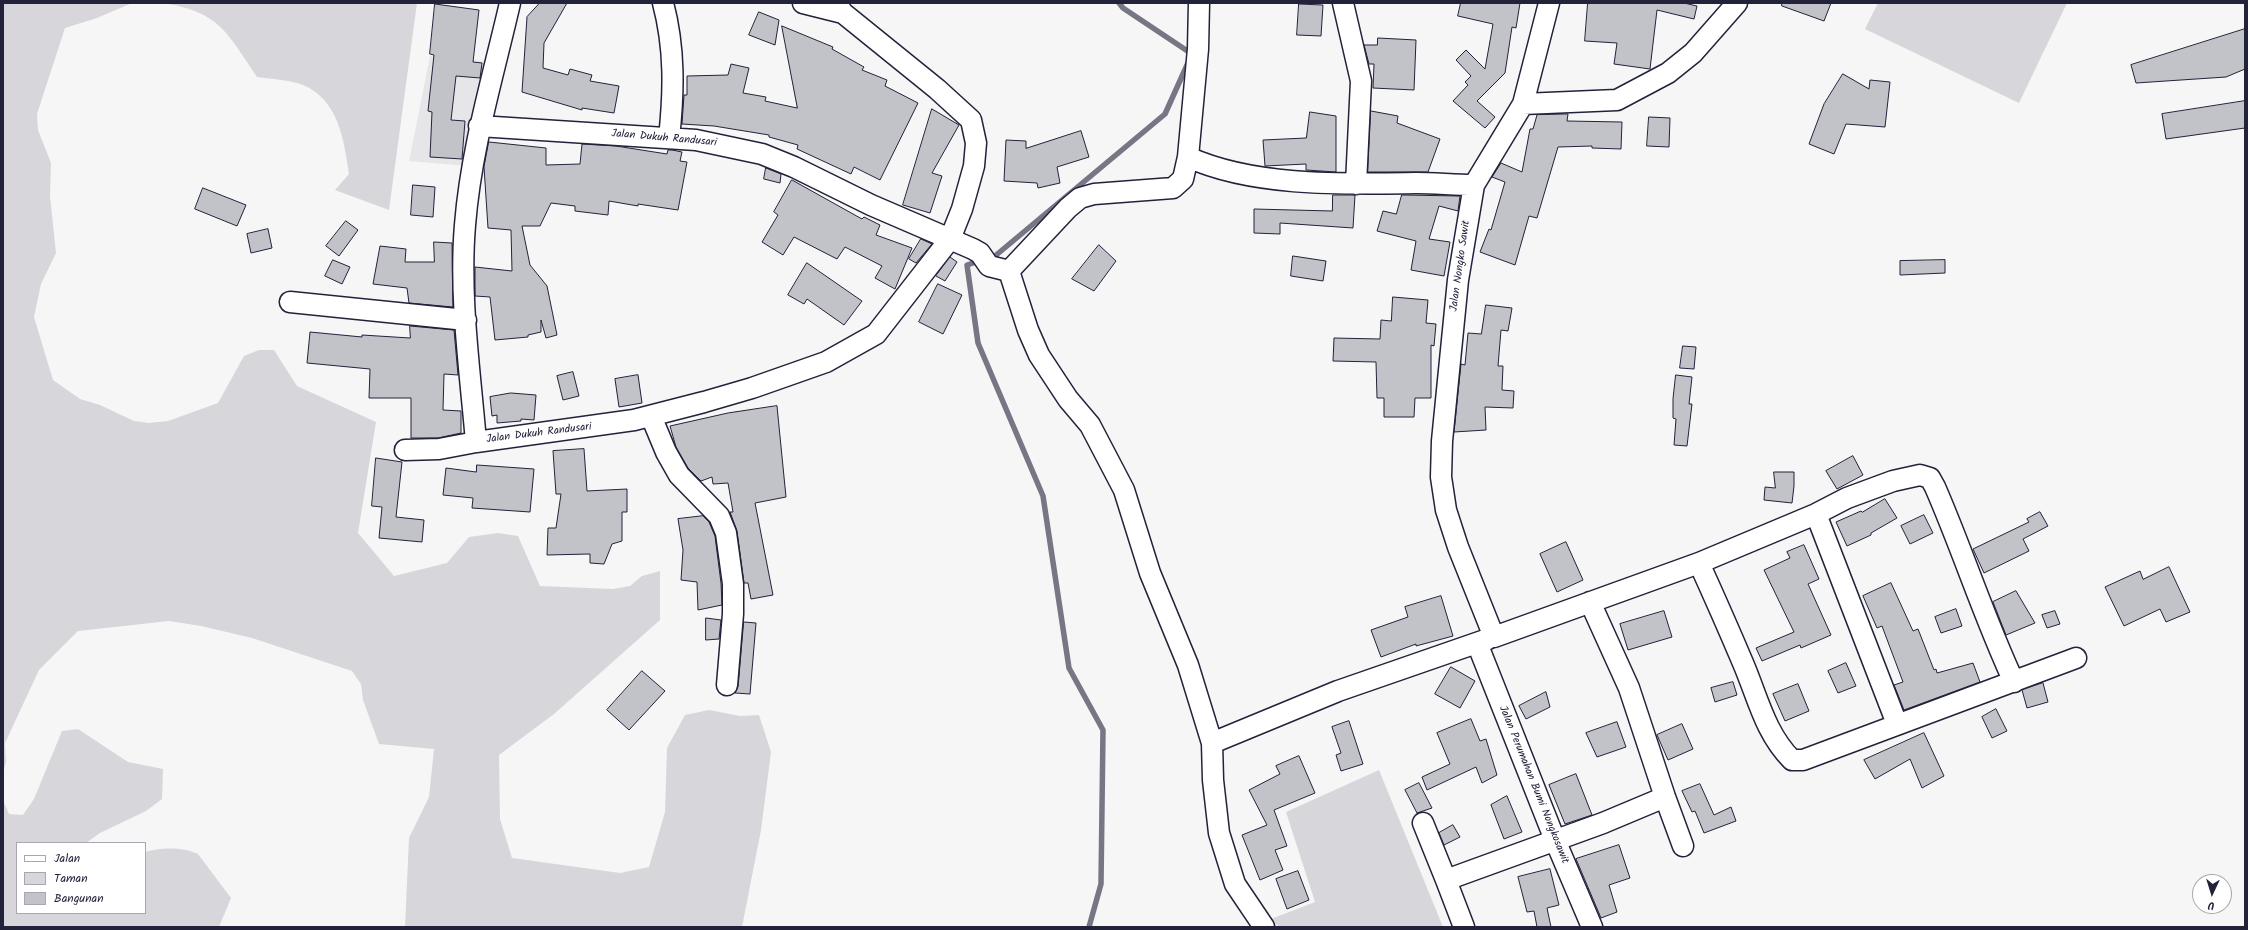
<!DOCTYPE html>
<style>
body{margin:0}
#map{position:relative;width:2248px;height:930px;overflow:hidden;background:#f6f6f7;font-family:Kalam,sans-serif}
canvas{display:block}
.frame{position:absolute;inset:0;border:4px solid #22223b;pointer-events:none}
.legend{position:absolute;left:16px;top:842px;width:130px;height:72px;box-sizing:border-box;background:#fff;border:1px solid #a7a7b1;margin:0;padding:5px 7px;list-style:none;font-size:12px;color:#22223b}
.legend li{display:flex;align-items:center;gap:8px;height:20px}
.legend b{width:20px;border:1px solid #a7a7b1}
.north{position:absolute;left:2192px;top:874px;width:40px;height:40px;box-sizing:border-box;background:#fff;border:1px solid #a7a7b1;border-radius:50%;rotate:184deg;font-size:11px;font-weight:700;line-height:16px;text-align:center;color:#22223b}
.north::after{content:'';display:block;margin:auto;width:14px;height:18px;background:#22223b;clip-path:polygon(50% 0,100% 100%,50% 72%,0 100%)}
</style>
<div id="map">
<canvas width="2248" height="930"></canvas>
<div class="frame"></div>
<ul class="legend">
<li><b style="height:5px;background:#fff"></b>Jalan</li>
<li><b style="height:11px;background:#d7d7db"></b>Taman</li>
<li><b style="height:11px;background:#c2c2c9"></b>Bangunan</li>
</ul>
<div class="north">U</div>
</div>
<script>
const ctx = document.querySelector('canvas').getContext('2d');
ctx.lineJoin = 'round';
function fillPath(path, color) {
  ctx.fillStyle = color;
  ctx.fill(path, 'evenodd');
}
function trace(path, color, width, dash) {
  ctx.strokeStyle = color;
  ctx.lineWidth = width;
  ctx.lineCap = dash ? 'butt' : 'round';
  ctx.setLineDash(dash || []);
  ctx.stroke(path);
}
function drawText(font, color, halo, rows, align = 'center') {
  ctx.font = font + ' Kalam,sans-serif';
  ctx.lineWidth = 3;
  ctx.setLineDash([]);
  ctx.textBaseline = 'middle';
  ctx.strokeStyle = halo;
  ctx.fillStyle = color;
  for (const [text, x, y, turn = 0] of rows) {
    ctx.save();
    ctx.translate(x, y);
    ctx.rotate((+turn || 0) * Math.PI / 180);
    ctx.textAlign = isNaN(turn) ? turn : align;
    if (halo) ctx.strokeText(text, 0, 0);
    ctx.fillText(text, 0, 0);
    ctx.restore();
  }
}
fillPath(new Path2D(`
 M 430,56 L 493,62 L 467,166 L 409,161 Z`), '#e6e6e9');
fillPath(new Path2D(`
 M 3,3 L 132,3 L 97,18 L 65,28 L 37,114 L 38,130 L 51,163 L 50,196 L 56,253 L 41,284 L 34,317 L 53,380 L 80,399 L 100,405 L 134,421 L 149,423 L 168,421 L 218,403 L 244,356 L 259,350 L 274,350 L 297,386 L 376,422 L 358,533 L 394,576 L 447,563 L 469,537 L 498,533 L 518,536 L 540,586 L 613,589 L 630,586 L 642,576 L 660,571 L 660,620 L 554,714 L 499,755 L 500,819 L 512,858 L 620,873 L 649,867 L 665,812 L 667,748 L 685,715 L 709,710 L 740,716 L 759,715 L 771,752 L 761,830 L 742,927 L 405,927 L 409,838 L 429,797 L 434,749 L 379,744 L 363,700 L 361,684 L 352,671 L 252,638 L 201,626 L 169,621 L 78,631 L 39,670 L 5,743 L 6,762 L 3,772 Z
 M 163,3 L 417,3 L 389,210 L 335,190 L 349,174 C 344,141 339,100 303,85 C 290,80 272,79 257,77 C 227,32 219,12 163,3 Z
 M 1878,3 L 2067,3 L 2019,103 L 1865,29 Z
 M 78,729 L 128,762 L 163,769 L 162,799 L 146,811 L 100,833 L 86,843 L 17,843 L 17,913 L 145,913 L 145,852 C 161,847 183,847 198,854 L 231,898 L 219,927 L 3,927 L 3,800 L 9,814 L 23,815 L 34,799 L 62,731 Z
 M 1379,770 L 1443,927 L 1279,927 L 1271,919 L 1315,902 L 1286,812 Z`), '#d7d7db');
trace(new Path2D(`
 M 1089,927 L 1101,884 L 1103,730 L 1069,668 L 1043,496 L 978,343 L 967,265 L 995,256 L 1165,114 L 1192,54 L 1123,8 L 1119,3`), '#767685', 5.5);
const building = new Path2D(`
 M 540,3 L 567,3 L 544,43 L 543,68 L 568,75 L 570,69 L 592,75 L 590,81 L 619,86 L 614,113 L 582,108 L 582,110 L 522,92 L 527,17 Z
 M 1461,3 L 1520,3 L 1516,28 L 1512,27 L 1505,73 L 1477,101 L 1495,117 L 1485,128 L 1453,101 L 1468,85 L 1465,82 L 1471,76 L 1456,60 L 1466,50 L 1485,69 L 1493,24 L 1458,16 Z
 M 1588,3 L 1684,3 L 1697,6 L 1694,19 L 1657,10 L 1650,69 L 1614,64 L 1617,43 L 1585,41 Z
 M 1782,3 L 1831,3 L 1824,21 L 1782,6 Z
 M 435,4 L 479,10 L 473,62 L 482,63 L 480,78 L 456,76 L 451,120 L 465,121 L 462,159 L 430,157 L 432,112 L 428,111 L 434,55 L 430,54 Z
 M 1299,4 L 1323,5 L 1321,36 L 1297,35 Z
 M 759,12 L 779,20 L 775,45 L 749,35 Z
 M 782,26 L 833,47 L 832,49 L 864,67 L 862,70 L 887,80 L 885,86 L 918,103 L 880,180 L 854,167 L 851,174 L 797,149 L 798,145 L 769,137 L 769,135 L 714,126 L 682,124 L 684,95 L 687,95 L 687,76 L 728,75 L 731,64 L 749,68 L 743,93 L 766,97 L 765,101 L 797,108 Z
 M 2245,29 L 2245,69 L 2226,77 L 2136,83 L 2131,65 Z
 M 1378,38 L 1416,40 L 1414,90 L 1373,88 L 1374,64 L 1369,64 L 1364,45 L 1377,45 Z
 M 1843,74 L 1869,89 L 1870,80 L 1890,82 L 1885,127 L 1846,124 L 1834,154 L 1809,144 L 1824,104 Z
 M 2245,101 L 2245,128 L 2166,139 L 2162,114 Z
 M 932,109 L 959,125 L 932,173 L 942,176 L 930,213 L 903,205 Z
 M 1371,111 L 1398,116 L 1397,123 L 1440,139 L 1428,172 L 1368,172 Z
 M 1310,112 L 1336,116 L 1336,172 L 1306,170 L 1306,164 L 1265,166 L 1263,140 L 1306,138 Z
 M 1565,114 L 1568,114 L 1567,121 L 1622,122 L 1621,149 L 1592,148 L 1592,146 L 1558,147 L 1537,218 L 1529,216 L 1515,265 L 1480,252 L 1489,229 L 1491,230 L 1505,182 L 1492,177 L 1501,163 L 1522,172 L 1530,129 L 1533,129 L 1537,115 Z
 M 1649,117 L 1670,118 L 1669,147 L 1647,146 Z
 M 1081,131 L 1089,157 L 1057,167 L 1060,183 L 1038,188 L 1037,183 L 1004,181 L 1006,140 L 1026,141 L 1026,148 Z
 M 489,142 L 546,148 L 546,165 L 580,164 L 582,144 L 616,146 L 667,154 L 668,150 L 672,150 L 682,152 L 680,161 L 687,162 L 678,210 L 638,204 L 638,206 L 609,201 L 608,215 L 575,211 L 575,206 L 551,203 L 540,226 L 522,226 L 530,265 L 547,286 L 557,335 L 546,338 L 541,320 L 541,332 L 528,335 L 528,337 L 495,340 L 490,297 L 475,296 L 475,267 L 512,271 L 511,230 L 488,228 L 484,167 Z
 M 766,168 L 781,174 L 780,183 L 764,179 Z
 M 792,180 L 862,219 L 864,217 L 880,225 L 876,235 L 912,248 L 895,289 L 875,278 L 882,266 L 845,247 L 837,259 L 794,237 L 783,255 L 762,242 L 778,215 L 774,212 Z
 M 413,185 L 435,187 L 433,217 L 411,215 Z
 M 203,188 L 246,205 L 237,226 L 195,209 Z
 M 1333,195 L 1355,195 L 1353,228 L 1280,223 L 1280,234 L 1254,233 L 1254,209 L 1332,211 Z
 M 1402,195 L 1460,196 L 1458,211 L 1439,206 L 1429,239 L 1450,242 L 1444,276 L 1411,270 L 1416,241 L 1377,231 L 1383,211 L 1396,214 Z
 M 346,221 L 358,230 L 339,256 L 326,246 Z
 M 268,229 L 272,248 L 251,253 L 247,234 Z
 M 921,239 L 932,244 L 916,263 L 909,259 Z
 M 434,242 L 452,243 L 453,307 L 409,303 L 407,288 L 373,284 L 380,246 L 406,249 L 405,262 L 434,262 Z
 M 1099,245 L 1116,261 L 1094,291 L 1072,279 Z
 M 1293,256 L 1326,261 L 1323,281 L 1291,276 Z
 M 950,257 L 957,262 L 945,281 L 936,276 Z
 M 333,260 L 350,267 L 342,284 L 325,276 Z
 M 1945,260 L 1945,273 L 1900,275 L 1900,261 Z
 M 807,263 L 862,301 L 844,325 L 807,299 L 804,304 L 788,295 Z
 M 938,284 L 962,295 L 943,334 L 919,322 Z
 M 1393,297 L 1428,300 L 1426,323 L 1436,324 L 1434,346 L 1431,345 L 1431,398 L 1415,398 L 1414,417 L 1384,417 L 1384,398 L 1377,398 L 1376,362 L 1333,361 L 1334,338 L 1380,339 L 1381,320 L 1391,321 Z
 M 1486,305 L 1512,308 L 1508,331 L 1501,330 L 1498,366 L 1503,366 L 1502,390 L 1514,391 L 1513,408 L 1485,407 L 1486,430 L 1454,432 L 1461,364 L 1465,365 L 1468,333 L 1481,334 Z
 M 410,326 L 454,330 L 458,375 L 444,374 L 443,410 L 461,411 L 461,433 L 438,438 L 411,438 L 411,398 L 369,398 L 370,369 L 307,363 L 310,332 L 362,337 L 362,335 L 410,338 Z
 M 1683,346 L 1696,347 L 1694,369 L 1680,368 Z
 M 573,372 L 579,396 L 563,400 L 557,376 Z
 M 638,375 L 642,403 L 619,407 L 615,379 Z
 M 1676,375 L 1692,377 L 1689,404 L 1692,404 L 1687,446 L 1674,445 L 1676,419 L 1673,418 L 1673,399 Z
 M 511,393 L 536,395 L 534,420 L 521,419 L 521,421 L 497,423 L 497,415 L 492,416 L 490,397 Z
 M 777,406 L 786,497 L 755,503 L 773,595 L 751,599 L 748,583 L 744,583 L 737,531 L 730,512 L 733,512 L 728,483 L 713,484 L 712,477 L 701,481 L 688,468 L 676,447 L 670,426 L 728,413 Z
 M 584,449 L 587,491 L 627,489 L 627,512 L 622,512 L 622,541 L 612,544 L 604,564 L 590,563 L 590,554 L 547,555 L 548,528 L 556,528 L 561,494 L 556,494 L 553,451 Z
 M 1853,456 L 1863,475 L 1837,489 L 1826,471 Z
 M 376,458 L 402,462 L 396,517 L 424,520 L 422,542 L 379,538 L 382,507 L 372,506 Z
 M 477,465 L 534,469 L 530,512 L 472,508 L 473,498 L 443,495 L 446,468 L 476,472 Z
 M 1774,472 L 1794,472 L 1794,486 L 1792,503 L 1764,500 L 1765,487 L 1775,488 Z
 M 1885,499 L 1897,518 L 1871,533 L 1871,535 L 1847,546 L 1836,522 L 1861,511 L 1862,512 Z
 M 2040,512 L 2048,526 L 2023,539 L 2029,551 L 1984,573 L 1973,549 L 2029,522 L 2027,519 Z
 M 1924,515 L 1933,533 L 1910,544 L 1901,526 Z
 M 703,516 L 709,522 L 715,536 L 721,583 L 722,605 L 698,610 L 697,582 L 681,580 L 683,550 L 678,519 Z
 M 1566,542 L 1583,580 L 1557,592 L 1540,554 Z
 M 1804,545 L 1819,579 L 1808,584 L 1831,635 L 1801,648 L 1800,645 L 1762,661 L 1756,648 L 1794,632 L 1764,570 L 1790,558 L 1787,552 Z
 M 2169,567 L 2190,612 L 2166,622 L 2160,609 L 2124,626 L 2105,587 L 2140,571 L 2143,579 Z
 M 1891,583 L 1913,631 L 1918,629 L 1934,670 L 1936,669 L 1937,673 L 1973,663 L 1980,682 L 1904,710 L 1894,685 L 1903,682 L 1882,626 L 1877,628 L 1863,596 Z
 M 2016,591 L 2035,623 L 2006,635 L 1993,602 Z
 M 1441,596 L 1453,636 L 1416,646 L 1416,644 L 1381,657 L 1371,630 L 1408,617 L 1405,607 Z
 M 1956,609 L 1962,626 L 1941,633 L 1935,617 Z
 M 1664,611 L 1672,637 L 1628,650 L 1620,624 Z
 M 2055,611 L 2060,624 L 2047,628 L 2042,615 Z
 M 706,618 L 721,620 L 719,639 L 706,640 Z
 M 744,622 L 756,623 L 750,694 L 735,693 L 738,686 Z
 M 1846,663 L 1856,686 L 1838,693 L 1828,671 Z
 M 1451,667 L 1475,681 L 1460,708 L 1435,694 Z
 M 642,671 L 665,691 L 629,730 L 607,710 Z
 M 1733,682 L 1737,695 L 1715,702 L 1711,688 Z
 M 2043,683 L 2048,702 L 2027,708 L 2022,690 Z
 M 1798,684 L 1809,711 L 1785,721 L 1773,694 Z
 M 1546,692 L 1550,707 L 1526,719 L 1519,706 Z
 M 1996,709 L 2007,731 L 1992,738 L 1982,717 Z
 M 1471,719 L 1480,741 L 1486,739 L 1497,775 L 1482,783 L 1476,767 L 1427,790 L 1422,777 L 1450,764 L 1437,733 Z
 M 1349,721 L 1363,764 L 1341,771 L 1336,755 L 1341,753 L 1332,727 Z
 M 1617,722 L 1626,747 L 1597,757 L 1586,733 Z
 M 1682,724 L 1693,749 L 1668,760 L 1657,735 Z
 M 1924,733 L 1944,776 L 1922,788 L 1910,759 L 1875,779 L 1864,760 Z
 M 1299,756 L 1315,793 L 1274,810 L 1287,846 L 1275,850 L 1283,870 L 1260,880 L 1242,835 L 1267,825 L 1249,790 L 1280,774 L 1276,766 Z
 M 1576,774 L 1592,815 L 1565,824 L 1549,785 Z
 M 1419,783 L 1432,808 L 1417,813 L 1405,790 Z
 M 1700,784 L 1714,815 L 1731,807 L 1736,821 L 1704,833 L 1695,811 L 1692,812 L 1682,791 Z
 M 1507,796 L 1522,832 L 1504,839 L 1491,805 Z
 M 1453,825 L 1460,837 L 1444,845 L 1439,833 Z
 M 1619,845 L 1630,878 L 1609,885 L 1617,912 L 1601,918 L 1576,859 Z
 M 1550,869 L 1559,905 L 1547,908 L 1551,927 L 1537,927 L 1534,911 L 1527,912 L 1518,877 Z
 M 1298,871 L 1309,900 L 1287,909 L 1276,879 Z`);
fillPath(building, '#c2c2c9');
trace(building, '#22223b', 1);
const street = new Path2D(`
 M 510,3 C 493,77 471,149 465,225 C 459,296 470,370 476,442 L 634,420 L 704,402 L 752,388 L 826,362 L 876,334 L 950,239 L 962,209 L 974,166 L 976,143 L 971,120 L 937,89 L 843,13 L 836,3
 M 663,3 C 675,48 674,92 669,138
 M 803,3 L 843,13
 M 1343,3 L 1361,81 L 1356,184
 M 1549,3 L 1523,104 L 1474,185 L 1458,280 L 1442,441 L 1441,477 L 1446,510 L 1458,547 L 1494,637 L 1699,563 L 1816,514 L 1847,498 L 1893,481 L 1920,475 L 1930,478 L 1935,487 C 1963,551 1984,618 2014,682
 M 1523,104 L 1617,100 L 1668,73 L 1693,53 L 1737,3
 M 479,126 L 696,140 L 762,154 L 794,167 L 871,205 L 973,249 L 980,253 L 989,266 L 1009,271
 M 1188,157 C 1254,187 1344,184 1416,183 C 1435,183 1455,185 1474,185
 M 1009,271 L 1028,330 L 1039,355 L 1068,399 L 1090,425 L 1124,490 L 1150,573 L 1188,665 L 1212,743 L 1213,780 L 1219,833 L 1235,884 L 1264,927
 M 1009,271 L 1068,208 L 1080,198 L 1094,194 L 1173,188 L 1183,179 L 1188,157 L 1198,49 L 1199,3
 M 290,302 L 466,320
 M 651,416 L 666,452 L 679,475 L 719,516 L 726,533 L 733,584 L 733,614 L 727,685
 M 405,450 L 439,449 L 476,442
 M 1816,514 L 1897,724
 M 1699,563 C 1714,596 1729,630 1743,663 C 1758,698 1765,733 1792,760 L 1803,760 L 2076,658
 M 1590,602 L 1629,688 L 1665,797 L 1683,846
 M 1477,643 L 1555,840 L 1592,927
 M 1212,743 L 1338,691 L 1488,639
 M 1423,823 L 1446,880
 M 1464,927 L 1446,880 L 1603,823 L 1665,797`);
trace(street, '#22223b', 23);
trace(street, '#fff', 20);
drawText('11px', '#22223b', '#fff', [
 ["Jalan Dukuh Randusari",664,139,5],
 ["Jalan Nongko Sawit",1461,266,-82],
 ["Jalan Dukuh Randusari",539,434,-7],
 ["Jalan Perumahan Bumi Nongkosawit",1533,785,68]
]);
</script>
